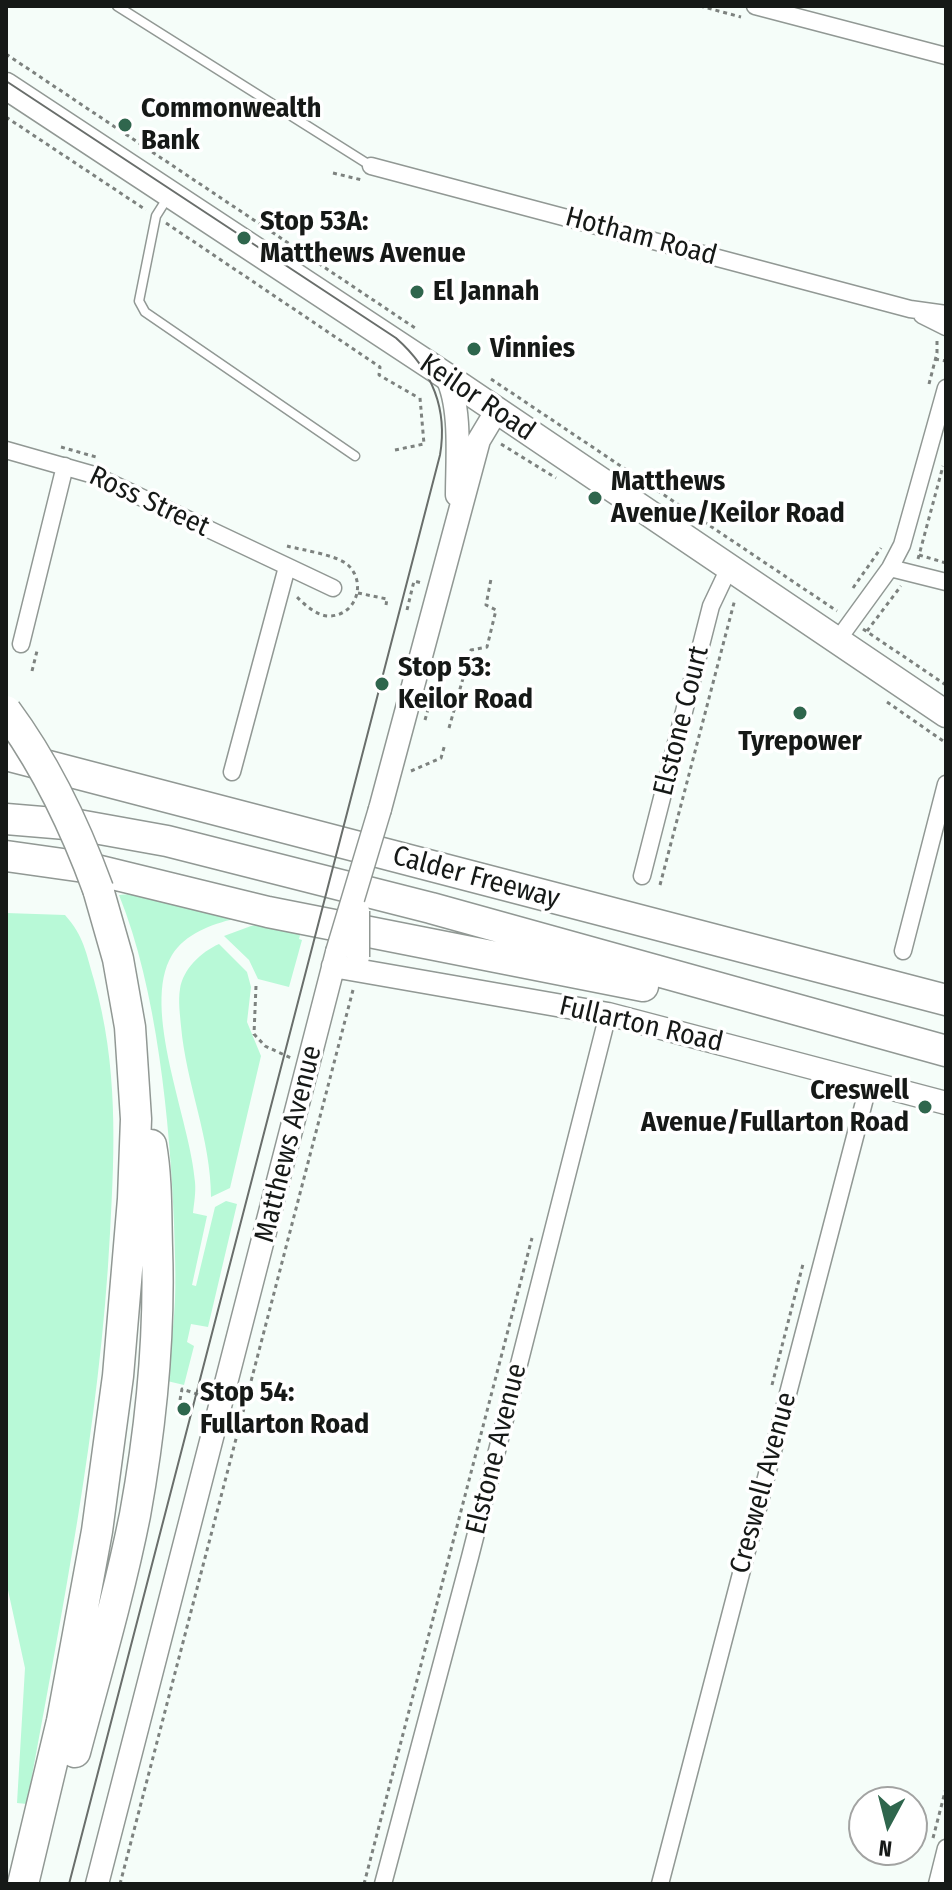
<!DOCTYPE html>
<style>
body{margin:0}
#map{position:relative;width:952px;height:1890px;overflow:hidden;background:#f5fdf9;font-family:"Fira Sans Condensed",sans-serif}
canvas{display:block}
.frame{position:absolute;inset:0;border:8px solid #161917;pointer-events:none}
.north{position:absolute;left:848px;top:1786px;width:80px;height:80px;box-sizing:border-box;background:#fff;border:2px solid #a2a3a2;border-radius:50%;rotate:187deg;font-size:22px;font-weight:700;line-height:32px;text-align:center;color:#161917}
.north::after{content:'';display:block;margin:auto;width:28px;height:36px;background:#2f664d;clip-path:polygon(50% 0,100% 100%,50% 72%,0 100%)}
</style>
<div id="map">
<canvas width="952" height="1890"></canvas>
<div class="frame"></div>
<div class="north">N</div>
</div>
<script>
const ctx = document.querySelector('canvas').getContext('2d');
ctx.lineJoin = 'round';
function fillPath(path, color) {
  ctx.fillStyle = color;
  ctx.fill(path, 'evenodd');
}
function trace(path, color, width, dash) {
  ctx.strokeStyle = color;
  ctx.lineWidth = width;
  ctx.lineCap = dash ? 'butt' : 'round';
  ctx.setLineDash(dash || []);
  ctx.stroke(path);
}
function drawText(font, color, halo, rows, align = 'center') {
  ctx.font = font + ' "Fira Sans Condensed",sans-serif';
  ctx.lineWidth = 7;
  ctx.setLineDash([]);
  ctx.textBaseline = 'middle';
  ctx.strokeStyle = halo;
  ctx.fillStyle = color;
  for (const [text, x, y, turn = 0] of rows) {
    ctx.save();
    ctx.translate(x, y);
    ctx.rotate((+turn || 0) * Math.PI / 180);
    ctx.textAlign = isNaN(turn) ? turn : align;
    if (halo) ctx.strokeText(text, 0, 0);
    ctx.fillText(text, 0, 0);
    ctx.restore();
  }
}
fillPath(new Path2D(`
 M 130,894 L 234,919 C 212,924 185,934 172,955 C 140,1008 191,1122 195,1182 C 196,1193 194,1203 193,1213 L 207,1216 L 192,1285 L 196,1286 L 215,1207 L 226,1201 L 237,1204 L 208,1327 L 191,1324 L 187,1342 L 194,1346 L 184,1385 L 163,1380 C 166,1363 171,1344 173,1327 C 177,1293 175,1257 174,1223 C 170,1123 157,988 119,895 Z
 M 6,913 L 65,915 C 84,936 86,953 94,980 C 118,1065 115,1147 110,1233 C 100,1426 61,1615 27,1804 L 17,1803 L 25,1668 L 6,1581 Z
 M 272,922 L 302,928 L 299,939 L 302,940 L 289,987 L 258,979 L 249,960 L 224,936 L 251,926 Z
 M 219,944 L 247,972 L 251,987 L 247,1022 L 261,1056 L 230,1188 L 211,1197 C 211,1139 186,1084 181,1026 C 180,1014 178,1001 180,989 C 183,969 201,952 219,944 Z`), '#b8f9d7');
const service = new Path2D(`
 M 117,6 L 371,166
 M 168,197 L 156,216 L 139,301 L 145,312 L 355,456`);
const minor = new Path2D(`
 M 755,6 L 946,56
 M 371,166 L 910,309 L 946,314
 M 922,315 L 946,327
 M 6,450 L 94,475 L 333,588
 M 890,568 L 946,582
 M 837,641 L 890,568 L 902,545 L 946,388
 M 21,644 L 65,466
 M 232,772 L 287,567
 M 642,876 L 711,606 L 729,568
 M 903,951 L 946,784
 M 383,1884 L 470,1557 L 608,1014
 M 660,1884 L 869,1083
 M 937,1884 L 946,1848`);
const secondary = new Path2D(`
 M 446,376 C 462,406 457,461 457,495
 M 380,809 L 479,440 L 497,410
 M 333,966 L 608,1014 L 946,1103
 M 97,1884 L 337,952`);
const primary = new Path2D(`
 M 6,86 L 446,376 L 946,714`);
const motorway = new Path2D(`
 M 6,755 L 946,1000
 M 6,819 L 78,825 L 167,841 L 431,908 L 946,1051
 M 6,856 L 84,867 L 268,912 L 643,986
 M 75,1752 C 96,1673 119,1595 135,1515 C 151,1427 160,1337 157,1248 C 156,1214 157,1178 151,1145
 M 23,1884 L 62,1721 L 97,1531 L 118,1376 L 133,1199 L 136,1119 L 130,1027 L 118,959 L 98,889`);
trace(service, '#919894', 11);
trace(minor, '#919894', 19);
trace(secondary, '#919894', 25);
trace(primary, '#919894', 29);
trace(motorway, '#919894', 33);
trace(new Path2D(`
 M 700,6 L 741,17
 M 6,54 L 418,330
 M 6,117 L 146,210
 M 333,173 L 362,180
 M 166,223 L 380,367 L 379,375 L 419,398
 M 935,359 L 946,361
 M 491,379 L 837,611
 M 929,384 L 937,353 L 937,341
 M 501,444 L 556,478
 M 61,447 L 96,457
 M 395,450 L 424,444 L 420,398
 M 287,546 C 302,550 337,555 348,565 C 367,583 356,616 329,616 C 317,616 305,605 297,597
 M 919,555 L 946,563
 M 918,559 L 943,466
 M 853,588 L 881,548
 M 358,593 L 387,599 L 386,605
 M 407,610 L 414,581 L 422,583
 M 863,629 L 946,685
 M 867,631 L 901,586
 M 32,671 L 37,651
 M 887,702 L 946,743
 M 425,720 L 435,685
 M 449,728 L 471,650 L 487,647 L 496,610 L 486,605 L 491,579
 M 411,771 L 441,758 L 445,744
 M 660,885 L 735,599
 M 256,986 L 254,1034 L 265,1046 L 291,1058
 M 772,1385 L 803,1264
 M 180,1400 L 182,1389 L 203,1396
 M 933,1838 L 946,1788
 M 120,1884 L 353,990
 M 364,1884 L 532,1238`), '#7d827f', 3, [4, 4]);
trace(service, '#fff', 8);
trace(minor, '#fff', 16);
trace(secondary, '#fff', 22);
trace(primary, '#fff', 26);
trace(motorway, '#fff', 30);
trace(new Path2D(`
 M 6,81 L 396,338 C 431,369 448,408 440,455 L 69,1884`), '#696e6b', 2);
const secondaryBridge = new Path2D(`
 M 358,911 L 358,957
 M 337,952 L 380,809`);
const motorwayBridge = new Path2D(`
 M 6,711 C 46,765 75,826 98,889`);
trace(secondaryBridge, '#919894', 25, []);
trace(motorwayBridge, '#919894', 33, []);
trace(secondaryBridge, '#fff', 22);
trace(motorwayBridge, '#fff', 30);
for (const [x, y, r, color] of [
 [125,125,8,"#2f664d"],
 [244,238,8,"#2f664d"],
 [417,292,8,"#2f664d"],
 [474,349,8,"#2f664d"],
 [595,498,8,"#2f664d"],
 [382,684,8,"#2f664d"],
 [800,713,8,"#2f664d"],
 [925,1107,8,"#2f664d"],
 [184,1409,8,"#2f664d"]
]) {
  const dot = new Path2D();
  dot.arc(x, y, r, 0, 2 * Math.PI);
  ctx.fillStyle = color;
  ctx.fill(dot);
  trace(dot, '#fff', 3);
}
drawText('bold 28px', '#161917', '#fff', [
 ["Commonwealth",141,109],
 ["Bank",141,141],
 ["Stop 53A:",260,222],
 ["Matthews Avenue",260,254],
 ["El Jannah",433,292],
 ["Vinnies",490,349],
 ["Matthews",611,482],
 ["Avenue/Keilor Road",611,514],
 ["Stop 53:",398,668],
 ["Keilor Road",398,700],
 ["Tyrepower",800,742,"center"],
 ["Creswell",909,1091,"right"],
 ["Avenue/Fullarton Road",909,1123,"right"],
 ["Stop 54:",200,1393],
 ["Fullarton Road",200,1425]
], 'left');
drawText('28px', '#161917', '#fff', [
 ["Hotham Road",641,237,15],
 ["Keilor Road",477,398,34],
 ["Ross Street",149,502,25],
 ["Elstone Court",682,721,-76],
 ["Calder Freeway",476,878,15],
 ["Fullarton Road",641,1025,13],
 ["Matthews Avenue",289,1144,-76],
 ["Elstone Avenue",497,1449,-76],
 ["Creswell Avenue",764,1483,-75]
]);
</script>
